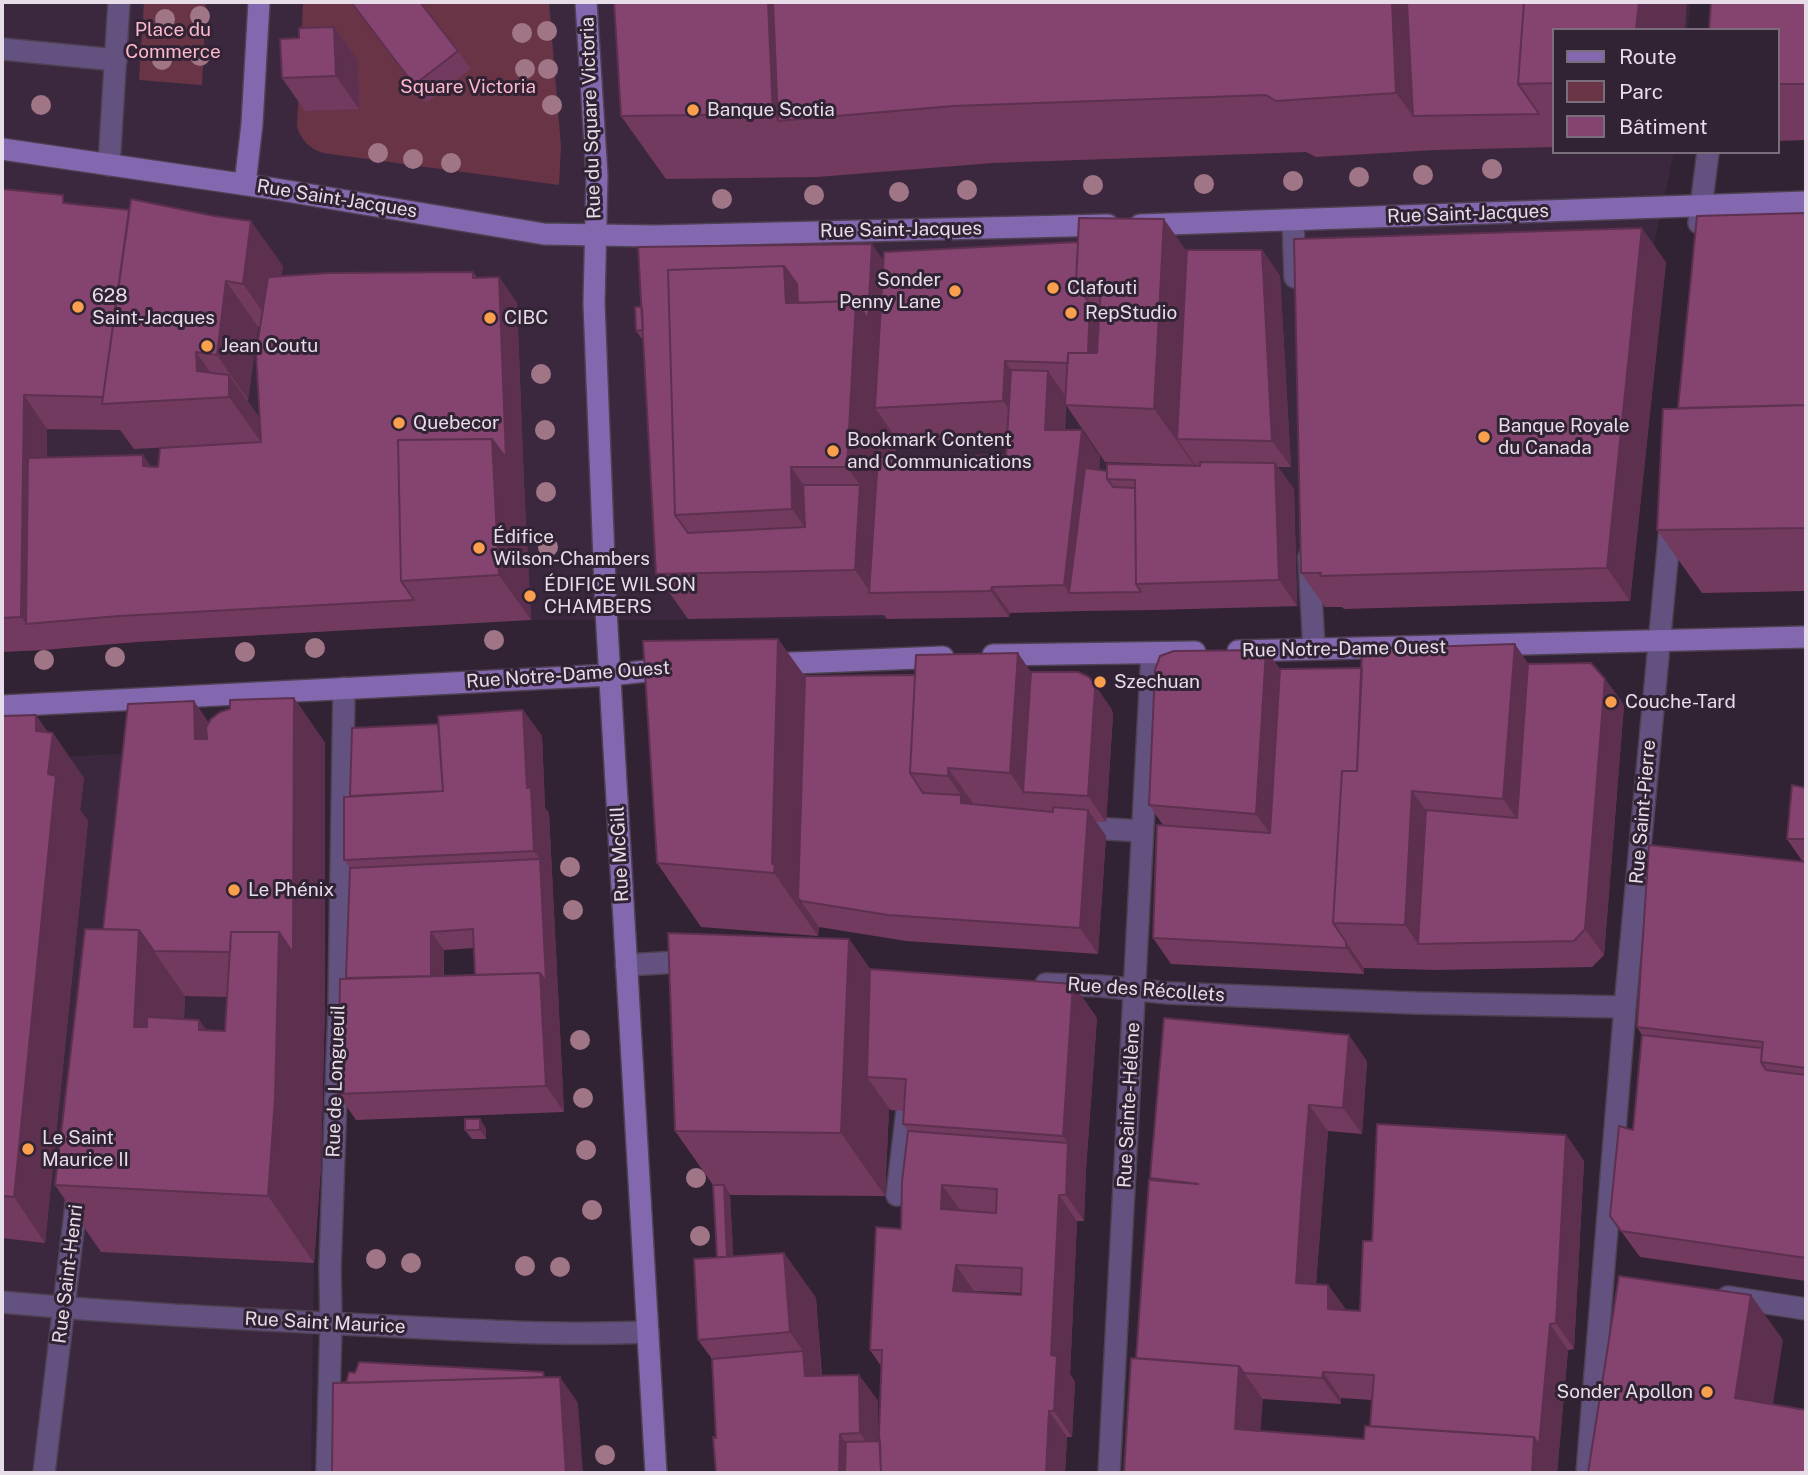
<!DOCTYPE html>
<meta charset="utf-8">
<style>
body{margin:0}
#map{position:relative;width:1808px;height:1475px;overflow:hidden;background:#312334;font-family:"Public Sans",sans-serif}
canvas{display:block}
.frame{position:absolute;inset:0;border:4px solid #e7dde9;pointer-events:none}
.legend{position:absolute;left:1552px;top:28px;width:228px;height:126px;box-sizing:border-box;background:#312334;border:2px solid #7a6d7c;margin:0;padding:9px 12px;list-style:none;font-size:21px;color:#e7dde9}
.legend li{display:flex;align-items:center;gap:14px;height:35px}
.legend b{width:35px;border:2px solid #7a6d7c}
</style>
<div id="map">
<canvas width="1808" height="1475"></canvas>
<div class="frame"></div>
<ul class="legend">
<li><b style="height:9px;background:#8468af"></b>Route</li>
<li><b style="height:19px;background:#693546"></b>Parc</li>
<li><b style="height:19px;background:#84446f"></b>Bâtiment</li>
</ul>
</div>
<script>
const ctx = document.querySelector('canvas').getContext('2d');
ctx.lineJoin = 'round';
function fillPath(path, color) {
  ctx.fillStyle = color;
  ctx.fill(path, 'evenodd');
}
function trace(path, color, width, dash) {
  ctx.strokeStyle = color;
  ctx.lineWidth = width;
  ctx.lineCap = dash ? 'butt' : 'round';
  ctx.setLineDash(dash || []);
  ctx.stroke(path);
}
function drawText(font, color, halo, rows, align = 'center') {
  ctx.font = font + ' "Public Sans",sans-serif';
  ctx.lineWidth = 6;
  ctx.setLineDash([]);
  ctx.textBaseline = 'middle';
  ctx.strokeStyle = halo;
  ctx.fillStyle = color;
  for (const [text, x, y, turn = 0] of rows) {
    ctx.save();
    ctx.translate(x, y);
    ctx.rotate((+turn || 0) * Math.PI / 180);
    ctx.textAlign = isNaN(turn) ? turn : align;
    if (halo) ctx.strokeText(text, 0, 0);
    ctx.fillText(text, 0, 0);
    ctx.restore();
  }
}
fillPath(new Path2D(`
 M 2,2 L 1691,2 L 1688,30 L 1554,30 L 1554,152 L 1674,152 L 1651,257 L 1630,601 L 1082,611 L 1010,613 L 1009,617 L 937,619 L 531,620 L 137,642 L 2,652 Z
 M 325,743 L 325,999 L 321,1165 L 314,1263 L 311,1473 L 2,1473 L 2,760 Z`), '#3b283f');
fillPath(new Path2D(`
 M 144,2 L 206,2 L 202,85 L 139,80 Z
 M 303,2 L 549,2 L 561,147 L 559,185 L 323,153 C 309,148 302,141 297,127 Z`), '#693546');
const lane = new Path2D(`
 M 2,49 L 116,60
 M 1293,221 L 1295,277
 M 1309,557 L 1314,649
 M 1074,827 L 1142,831
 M 897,1195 L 907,1111
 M 331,1324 L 330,1268 L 339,1007 L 344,688`);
const street = new Path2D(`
 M 109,165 L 119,2
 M 1699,223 L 1708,152
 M 626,965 L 696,961
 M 1046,984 L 1101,986 L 1168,993 L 1415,1003 L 1625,1007
 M 1728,1297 L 1806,1309
 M 2,1302 C 116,1313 231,1318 346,1324 C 446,1329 547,1336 648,1332
 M 44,1473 L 78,1188
 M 327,1473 L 331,1324
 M 1109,1473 L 1152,653
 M 1587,1473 L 1625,1007 L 1671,517`);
const secondary = new Path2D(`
 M 586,2 L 597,176 L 594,303 L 606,610 L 656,1473
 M 2,149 L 275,189 L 544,234 L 654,236 L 1108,225
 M 245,184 L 252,124 L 259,2
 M 1140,225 L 1806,202
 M 1238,651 L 1806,637
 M 993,655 L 1195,652
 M 769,664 L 943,657
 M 2,706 L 610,675 L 674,668`);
trace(lane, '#4e4151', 24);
trace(street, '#4e4151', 24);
trace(secondary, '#4e4151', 24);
trace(lane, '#63527f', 21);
trace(street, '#63527f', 21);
trace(secondary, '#8468af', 21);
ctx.fillStyle = '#a07687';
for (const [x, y] of [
 [200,16],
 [165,19],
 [547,31],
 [522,33],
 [200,56],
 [162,60],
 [525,69],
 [548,69],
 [41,105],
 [552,105],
 [378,153],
 [413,159],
 [451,163],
 [1492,169],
 [1423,175],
 [1359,177],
 [1293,181],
 [1204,184],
 [1093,185],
 [967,190],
 [899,192],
 [814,195],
 [722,199],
 [541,374],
 [545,430],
 [546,492],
 [548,547],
 [494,640],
 [315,648],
 [245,652],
 [115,657],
 [44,660],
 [570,867],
 [573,910],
 [580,1040],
 [583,1098],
 [586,1150],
 [696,1178],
 [592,1210],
 [700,1236],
 [376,1259],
 [411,1263],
 [525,1266],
 [560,1267],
 [605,1455]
]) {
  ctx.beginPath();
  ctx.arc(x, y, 10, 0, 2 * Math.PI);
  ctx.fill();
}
fillPath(new Path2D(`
 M 351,2 L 458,51 L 471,69 L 426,103 Z
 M 1806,2 L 1806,140 L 1778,141 L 1778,30 Z
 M 334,27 L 358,60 L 359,109 L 305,111 L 282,78 L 299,38 Z
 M 1554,30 L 1554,147 L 1436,150 L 1316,157 L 1306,152 L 993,163 L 817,177 L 666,179 L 621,116 Z
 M 2,189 L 69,203 L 283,266 L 281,276 L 473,272 L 477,278 L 499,277 L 517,303 L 524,484 L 531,620 L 137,642 L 44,650 L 2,652 ZM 258,327 L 260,327 L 260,419 L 247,400 L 248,400 ZM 47,429 L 120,430 L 134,449 L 261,442 L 158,467 L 151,467 L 143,455 L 47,458 Z
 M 1806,213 L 1806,591 L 1702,593 L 1657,530 L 1678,408 Z
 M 1262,250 L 1280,276 L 1291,467 L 1278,467 L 1294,489 L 1297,606 L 1154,610 L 1082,611 L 1010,613 L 1009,617 L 887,619 L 884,615 L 688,619 L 656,574 L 643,340 L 636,331 L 642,307 L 883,260 L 1187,251 ZM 1066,405 L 1105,462 L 1194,465 L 1194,463 L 1195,465 L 1200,465 L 1200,466 L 1107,471 L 1099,470 L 1100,456 L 1065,430 ZM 1007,436 L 1006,455 L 895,457 L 896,438 L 899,442 Z
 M 1666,262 L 1630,601 L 1344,609 L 1342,607 L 1325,607 L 1301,573 Z
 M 778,639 L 805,676 L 1031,672 L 1111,708 L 1113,715 L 1106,822 L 1096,822 L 1106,836 L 1098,954 L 906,941 L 819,927 L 818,936 L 701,927 L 657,863 Z
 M 1266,650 L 1280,669 L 1528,664 L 1605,679 L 1624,705 L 1604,955 L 1592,967 L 1437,970 L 1364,968 L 1364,974 L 1171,964 L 1153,938 L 1163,825 L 1149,805 Z
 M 294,698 L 325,743 L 325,999 L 321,1165 L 314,1263 L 101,1252 L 55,1185 L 103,929 L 209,722 ZM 185,996 L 227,997 L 225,1031 L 206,1030 L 199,1020 L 184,1019 Z
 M 523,710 L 542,736 L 545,808 L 549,813 L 564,1112 L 356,1120 L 338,1094 L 346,978 L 350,868 L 344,860 L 438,724 ZM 474,948 L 475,975 L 444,976 L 444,950 Z
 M 2,716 L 48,732 L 84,778 L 80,810 L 88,821 L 45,1243 L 2,1238 Z
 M 1806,788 L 1806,1281 L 1640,1257 L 1610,1216 L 1633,1130 L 1642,1035 L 1637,1027 L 1803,862 L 1787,839 Z
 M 849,939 L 870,969 L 1073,984 L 1097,1018 L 1086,1169 L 1084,1221 L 1077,1221 L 1070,1374 L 1075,1382 L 1072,1437 L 1067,1437 L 1065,1473 L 716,1473 L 716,1438 L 712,1359 L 698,1340 L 717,1257 L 713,1185 L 675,1131 ZM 889,1108 L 890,1110 L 904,1111 L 903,1124 L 908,1131 L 901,1229 L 870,1350 L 881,1366 L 880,1441 L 878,1441 L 878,1401 L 859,1375 L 822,1376 L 816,1298 L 784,1253 L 733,1256 L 730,1195 L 885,1196 ZM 974,1291 L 1021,1293 L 1021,1295 L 974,1292 Z
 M 1367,1061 L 1362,1134 L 1328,1131 L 1316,1284 L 1328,1285 L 1346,1310 L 1360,1311 L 1372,1241 L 1566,1135 L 1584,1161 L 1574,1349 L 1568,1350 L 1557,1473 L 1124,1473 L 1136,1358 L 1152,1181 L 1150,1178 ZM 1341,1398 L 1372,1400 L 1370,1426 L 1364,1439 L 1260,1431 L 1262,1399 L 1341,1404 Z
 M 486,1128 L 486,1139 L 472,1139 L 465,1130 Z`), '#723a5f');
fillPath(new Path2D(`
 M 768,2 L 790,2 L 778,121 L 773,114 Z
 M 1392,2 L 1428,2 L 1413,116 L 1396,93 Z
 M 1639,2 L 1687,2 L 1685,30 L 1636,30 Z
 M 334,27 L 358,60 L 359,109 L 336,76 Z
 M 1164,219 L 1204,276 L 1177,439 L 1194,463 L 1194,465 L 1154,409 Z
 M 251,221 L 283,266 L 275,329 L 243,284 Z
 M 1642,228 L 1666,262 L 1630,601 L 1607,568 Z
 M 872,244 L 903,289 L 875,408 L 896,438 L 888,593 L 871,593 L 855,570 L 860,485 L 847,467 L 856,301 Z
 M 1262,250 L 1280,276 L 1291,467 L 1272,441 Z
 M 784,266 L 822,320 L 786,303 Z
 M 499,277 L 517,303 L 524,484 L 531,620 L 499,575 L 492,439 Z
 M 226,281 L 258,327 L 248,400 L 217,355 Z
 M 1090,304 L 1114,338 L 1087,364 Z
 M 196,352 L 228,397 L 197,371 Z
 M 1005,361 L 1029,395 L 1027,435 L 1003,401 Z
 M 1048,371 L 1066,397 L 1063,456 L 1045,430 Z
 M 229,375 L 261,421 L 261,442 L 229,397 Z
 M 24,395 L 47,429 L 44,622 L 26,624 L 21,617 Z
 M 1082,430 L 1100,456 L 1084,593 L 1069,593 L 1064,585 Z
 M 143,455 L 161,481 L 143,466 Z
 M 1275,463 L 1294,489 L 1297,606 L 1279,580 Z
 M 791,467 L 835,531 L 835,570 L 792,509 Z
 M 992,587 L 1010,613 L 1009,617 L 991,591 Z
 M 778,639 L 823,703 L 801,901 L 819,927 L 818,936 L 774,873 L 772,864 Z
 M 1515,644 L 1546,690 L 1535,844 L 1503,799 Z
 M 1266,650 L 1298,695 L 1288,859 L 1256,814 Z
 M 1018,653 L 1049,698 L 1023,792 L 1010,773 Z
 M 1605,679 L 1624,705 L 1604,955 L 1585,929 Z
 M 1093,682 L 1111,708 L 1113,715 L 1106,822 L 1088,796 Z
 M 294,698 L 325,743 L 325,999 L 321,1165 L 314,1263 L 268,1196 L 279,932 Z
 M 194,701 L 225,746 L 195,739 Z
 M 523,710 L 542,736 L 545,808 L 549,813 L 564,1112 L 546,1086 L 540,973 L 540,859 L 534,851 L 527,788 Z
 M 36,715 L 52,738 L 53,733 L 84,778 L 80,810 L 88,821 L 45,1243 L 14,1197 L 48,774 L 36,731 Z
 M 948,768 L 980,813 L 961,803 L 961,795 L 948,776 Z
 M 1412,791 L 1444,836 L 1418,944 L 1405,925 Z
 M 1088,810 L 1106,836 L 1098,954 L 1080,928 Z
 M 139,930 L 185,996 L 180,1093 L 134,1027 Z
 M 431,932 L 444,950 L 443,1004 L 431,986 Z
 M 849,939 L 893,1002 L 867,1077 L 889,1108 L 885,1196 L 841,1133 Z
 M 1346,942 L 1364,968 L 1364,974 L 1346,948 Z
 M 1073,984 L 1097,1018 L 1086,1169 L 1084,1221 L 1066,1195 L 1068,1143 L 1063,1136 Z
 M 199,1020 L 246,1087 L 199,1030 Z
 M 1349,1035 L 1367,1061 L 1362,1134 L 1343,1108 Z
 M 1309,1105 L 1328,1131 L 1314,1309 L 1296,1283 Z
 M 480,1119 L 486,1128 L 486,1139 L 480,1130 Z
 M 1566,1135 L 1584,1161 L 1574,1349 L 1556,1323 Z
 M 724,1185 L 730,1194 L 736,1303 L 729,1294 Z
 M 942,1185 L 961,1211 L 941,1209 Z
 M 1059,1195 L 1077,1221 L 1070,1374 L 1075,1382 L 1072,1437 L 1054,1411 L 1051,1355 Z
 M 784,1253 L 816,1298 L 823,1402 L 805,1376 L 803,1351 L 790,1332 Z
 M 956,1265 L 974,1291 L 971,1317 L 953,1291 Z
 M 1328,1285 L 1347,1311 L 1328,1309 Z
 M 1751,1295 L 1783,1340 L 1767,1443 L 1735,1398 Z
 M 1550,1324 L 1568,1350 L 1557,1473 L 1532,1473 L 1534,1437 Z
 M 1239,1366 L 1263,1399 L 1258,1462 L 1235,1429 Z
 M 1323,1372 L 1341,1398 L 1341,1404 L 1322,1378 Z
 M 859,1375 L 878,1401 L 878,1459 L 860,1433 Z
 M 560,1377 L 578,1403 L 583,1473 L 566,1473 Z
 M 1049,1411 L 1067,1437 L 1065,1473 L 1046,1473 Z
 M 840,1434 L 858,1460 L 858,1473 L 839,1473 Z`), '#5c304e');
const building = new Path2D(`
 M 351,2 L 420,2 L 458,51 L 414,85 Z
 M 614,2 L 768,2 L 773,114 L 621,116 Z
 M 773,2 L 1392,2 L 1396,93 L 1276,101 L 1266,95 L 953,106 L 778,121 Z
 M 1407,2 L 1524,2 L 1518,84 L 1539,114 L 1413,116 Z
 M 1524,2 L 1639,2 L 1636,30 L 1554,30 L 1554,83 L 1518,84 Z
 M 1711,2 L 1806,2 L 1806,84 L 1778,84 L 1778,30 L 1709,30 Z
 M 334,27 L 336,76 L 282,78 L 280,39 L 299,38 L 299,28 Z
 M 2,189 L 63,195 L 63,203 L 129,210 L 103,397 L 24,395 L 21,617 L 2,618 Z
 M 131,199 L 214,216 L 251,221 L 243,284 L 226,281 L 217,355 L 196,352 L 197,371 L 229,375 L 229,397 L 102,404 Z
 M 1806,213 L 1806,405 L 1678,408 L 1697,216 Z
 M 1079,218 L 1164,219 L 1154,409 L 1065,405 L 1068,353 L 1097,353 L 1101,285 L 1076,284 Z
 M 1642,228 L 1607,568 L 1320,576 L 1321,573 L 1301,573 L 1294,239 Z
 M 1078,242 L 1076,284 L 1090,304 L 1088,353 L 1068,353 L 1068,363 L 1005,361 L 1003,401 L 875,408 L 884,252 Z
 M 872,244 L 868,319 L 856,301 L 798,303 L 797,284 L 784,266 L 668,270 L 675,515 L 688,533 L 805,527 L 803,485 L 860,485 L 855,570 L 656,574 L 638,247 Z
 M 1187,250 L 1262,250 L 1272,441 L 1177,439 Z
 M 784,266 L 786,303 L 856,301 L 847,467 L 791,467 L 792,509 L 675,515 L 668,270 Z
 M 473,272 L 473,278 L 499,277 L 506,458 L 492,439 L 398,440 L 401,581 L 414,600 L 119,616 L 26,624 L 28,458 L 143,455 L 143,466 L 158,467 L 160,448 L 261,442 L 256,353 L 268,277 L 329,273 Z
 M 635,307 L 642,307 L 643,330 L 636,331 Z
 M 1011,370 L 1048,371 L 1045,430 L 1082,430 L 1064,585 L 992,587 L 991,591 L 869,593 L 878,457 L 1006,455 Z
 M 1806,405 L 1806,528 L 1657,530 L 1663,409 Z
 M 492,439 L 499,575 L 401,581 L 398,440 Z
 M 1200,462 L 1275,463 L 1279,580 L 1136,584 L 1135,480 L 1107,479 L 1107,464 L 1200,466 Z
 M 1085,468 L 1107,471 L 1107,479 L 1113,487 L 1135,488 L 1136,584 L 1141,592 L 1069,593 Z
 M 778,639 L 772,864 L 775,864 L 774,873 L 657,863 L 643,641 Z
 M 1515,644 L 1503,799 L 1412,791 L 1405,925 L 1333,923 L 1342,771 L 1357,771 L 1362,649 Z
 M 1266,650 L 1256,814 L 1149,805 L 1155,670 L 1160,656 L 1174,651 Z
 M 1018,653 L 1010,773 L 948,768 L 948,776 L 910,773 L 916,655 Z
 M 1591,663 L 1605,679 L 1585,929 L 1574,941 L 1418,944 L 1426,810 L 1517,818 L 1528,664 Z
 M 1362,668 L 1357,771 L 1342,771 L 1333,923 L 1346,942 L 1346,948 L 1153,938 L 1157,825 L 1270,833 L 1280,669 Z
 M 1031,672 L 1078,672 L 1089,677 L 1093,682 L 1095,689 L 1088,796 L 1023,792 Z
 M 915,675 L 910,773 L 923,793 L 961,795 L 961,803 L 1053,812 L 1053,807 L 1088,810 L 1080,928 L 888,915 L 801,901 L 798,898 L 805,676 Z
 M 294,698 L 293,953 L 279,932 L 231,932 L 230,952 L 154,951 L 139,930 L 103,929 L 128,704 L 194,701 L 195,739 L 207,739 L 206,727 L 211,719 L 220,712 L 230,709 L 230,700 Z
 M 523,710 L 527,788 L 531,787 L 534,851 L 344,860 L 344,797 L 443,791 L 438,716 Z
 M 36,715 L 36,731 L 53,733 L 48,774 L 56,776 L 14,1197 L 2,1196 L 2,716 Z
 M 438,724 L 443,791 L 350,796 L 352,728 Z
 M 1792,785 L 1806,788 L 1806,839 L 1787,839 Z
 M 1649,845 L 1806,862 L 1806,1068 L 1761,1062 L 1763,1042 L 1637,1027 Z
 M 540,859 L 546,981 L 540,973 L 475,975 L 473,929 L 431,932 L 431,976 L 346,978 L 350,868 Z
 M 85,929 L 139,930 L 134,1027 L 147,1027 L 147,1017 L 199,1020 L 199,1030 L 225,1031 L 231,932 L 279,932 L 275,1099 L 268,1196 L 55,1185 Z
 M 668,933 L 849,939 L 841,1133 L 675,1131 Z
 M 870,969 L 1073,984 L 1063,1136 L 903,1124 L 906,1079 L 867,1077 Z
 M 540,973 L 546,1086 L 338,1094 L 340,979 Z
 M 1164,1018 L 1349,1035 L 1343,1108 L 1309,1105 L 1302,1192 L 1296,1283 L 1328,1285 L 1328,1309 L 1360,1311 L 1363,1241 L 1372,1241 L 1377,1124 L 1566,1135 L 1556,1323 L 1550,1324 L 1539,1445 L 1534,1437 L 1370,1426 L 1374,1375 L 1323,1372 L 1322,1378 L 1244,1373 L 1239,1366 L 1136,1358 L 1149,1180 L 1198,1184 L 1150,1178 Z
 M 1642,1035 L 1762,1048 L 1761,1062 L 1766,1070 L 1806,1075 L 1806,1258 L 1621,1231 L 1610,1216 L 1619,1126 L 1633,1130 Z
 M 465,1119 L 480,1119 L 480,1130 L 465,1130 Z
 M 908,1131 L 1068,1143 L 1066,1195 L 1059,1195 L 1051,1355 L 1057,1356 L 1054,1411 L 1049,1411 L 1046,1473 L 881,1473 L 879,1433 L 882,1350 L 870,1350 L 876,1227 L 901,1229 L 902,1182 ZM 942,1185 L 997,1189 L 996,1213 L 941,1209 ZM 956,1265 L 1022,1268 L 1021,1295 L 953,1291 Z
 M 713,1185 L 724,1185 L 727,1257 L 717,1257 Z
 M 784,1253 L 790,1332 L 698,1340 L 694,1259 Z
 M 1619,1276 L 1751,1295 L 1735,1398 L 1806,1410 L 1806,1473 L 1588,1473 Z
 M 803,1351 L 805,1376 L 859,1375 L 860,1433 L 840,1434 L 839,1473 L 716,1473 L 713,1437 L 716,1438 L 712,1359 Z
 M 1131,1358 L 1239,1366 L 1235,1429 L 1364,1439 L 1365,1426 L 1534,1437 L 1532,1473 L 1124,1473 Z
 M 359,1362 L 543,1372 L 544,1377 L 346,1383 L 349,1372 L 355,1373 Z
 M 560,1377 L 566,1473 L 332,1473 L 333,1383 Z
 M 880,1441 L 881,1473 L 845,1473 L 846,1442 Z`);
fillPath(building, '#84446f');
trace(building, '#5c304e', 2);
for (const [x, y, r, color] of [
 [693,110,7,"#f99f4d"],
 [1053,288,7,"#f99f4d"],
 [955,291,7,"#f99f4d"],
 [78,307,7,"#f99f4d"],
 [1071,313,7,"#f99f4d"],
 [490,318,7,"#f99f4d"],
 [207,346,7,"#f99f4d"],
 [399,423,7,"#f99f4d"],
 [1484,437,7,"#f99f4d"],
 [833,451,7,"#f99f4d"],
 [479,548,7,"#f99f4d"],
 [530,596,7,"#f99f4d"],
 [1100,682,7,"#f99f4d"],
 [1611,702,7,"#f99f4d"],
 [234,890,7,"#f99f4d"],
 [28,1149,7,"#f99f4d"],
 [1707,1392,7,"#f99f4d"]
]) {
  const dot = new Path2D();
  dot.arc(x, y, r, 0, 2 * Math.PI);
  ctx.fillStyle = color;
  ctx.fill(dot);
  trace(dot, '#312334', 2.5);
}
drawText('19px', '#fbb9cb', '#312334', [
 ["Place du",173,30],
 ["Commerce",173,52],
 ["Square Victoria",468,87]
]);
drawText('19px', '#e7dde9', '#312334', [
 ["Banque Scotia",707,110],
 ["Sonder",941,280,"right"],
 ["Penny Lane",941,302,"right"],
 ["Clafouti",1067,288],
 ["628",92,296],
 ["Saint-Jacques",92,318],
 ["RepStudio",1085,313],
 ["CIBC",504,318],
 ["Jean Coutu",221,346],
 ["Quebecor",413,423],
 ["Banque Royale",1498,426],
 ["du Canada",1498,448],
 ["Bookmark Content",847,440],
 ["and Communications",847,462],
 ["Édifice",493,537],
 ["Wilson-Chambers",493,559],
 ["ÉDIFICE WILSON",544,585],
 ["CHAMBERS",544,607],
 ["Szechuan",1114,682],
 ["Couche-Tard",1625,702],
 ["Le Phénix",248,890],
 ["Le Saint",42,1138],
 ["Maurice II",42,1160],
 ["Sonder Apollon",1693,1392,"right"]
], 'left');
drawText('19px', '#e7dde9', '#312334', [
 ["Rue du Square Victoria",591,118,-92],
 ["Rue Saint-Jacques",337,199,9],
 ["Rue Saint-Jacques",1468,214,-2],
 ["Rue Saint-Jacques",901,230,-1],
 ["Rue Notre-Dame Ouest",1344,649,-1],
 ["Rue Notre-Dame Ouest",568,675,-4],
 ["Rue Saint-Pierre",1643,812,-85],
 ["Rue McGill",620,854,-93],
 ["Rue des Récollets",1146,990,4],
 ["Rue de Longueuil",336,1081,-88],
 ["Rue Sainte-Hélène",1129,1105,-87],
 ["Rue Saint-Henri",68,1274,-83],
 ["Rue Saint Maurice",325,1323,3]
]);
</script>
